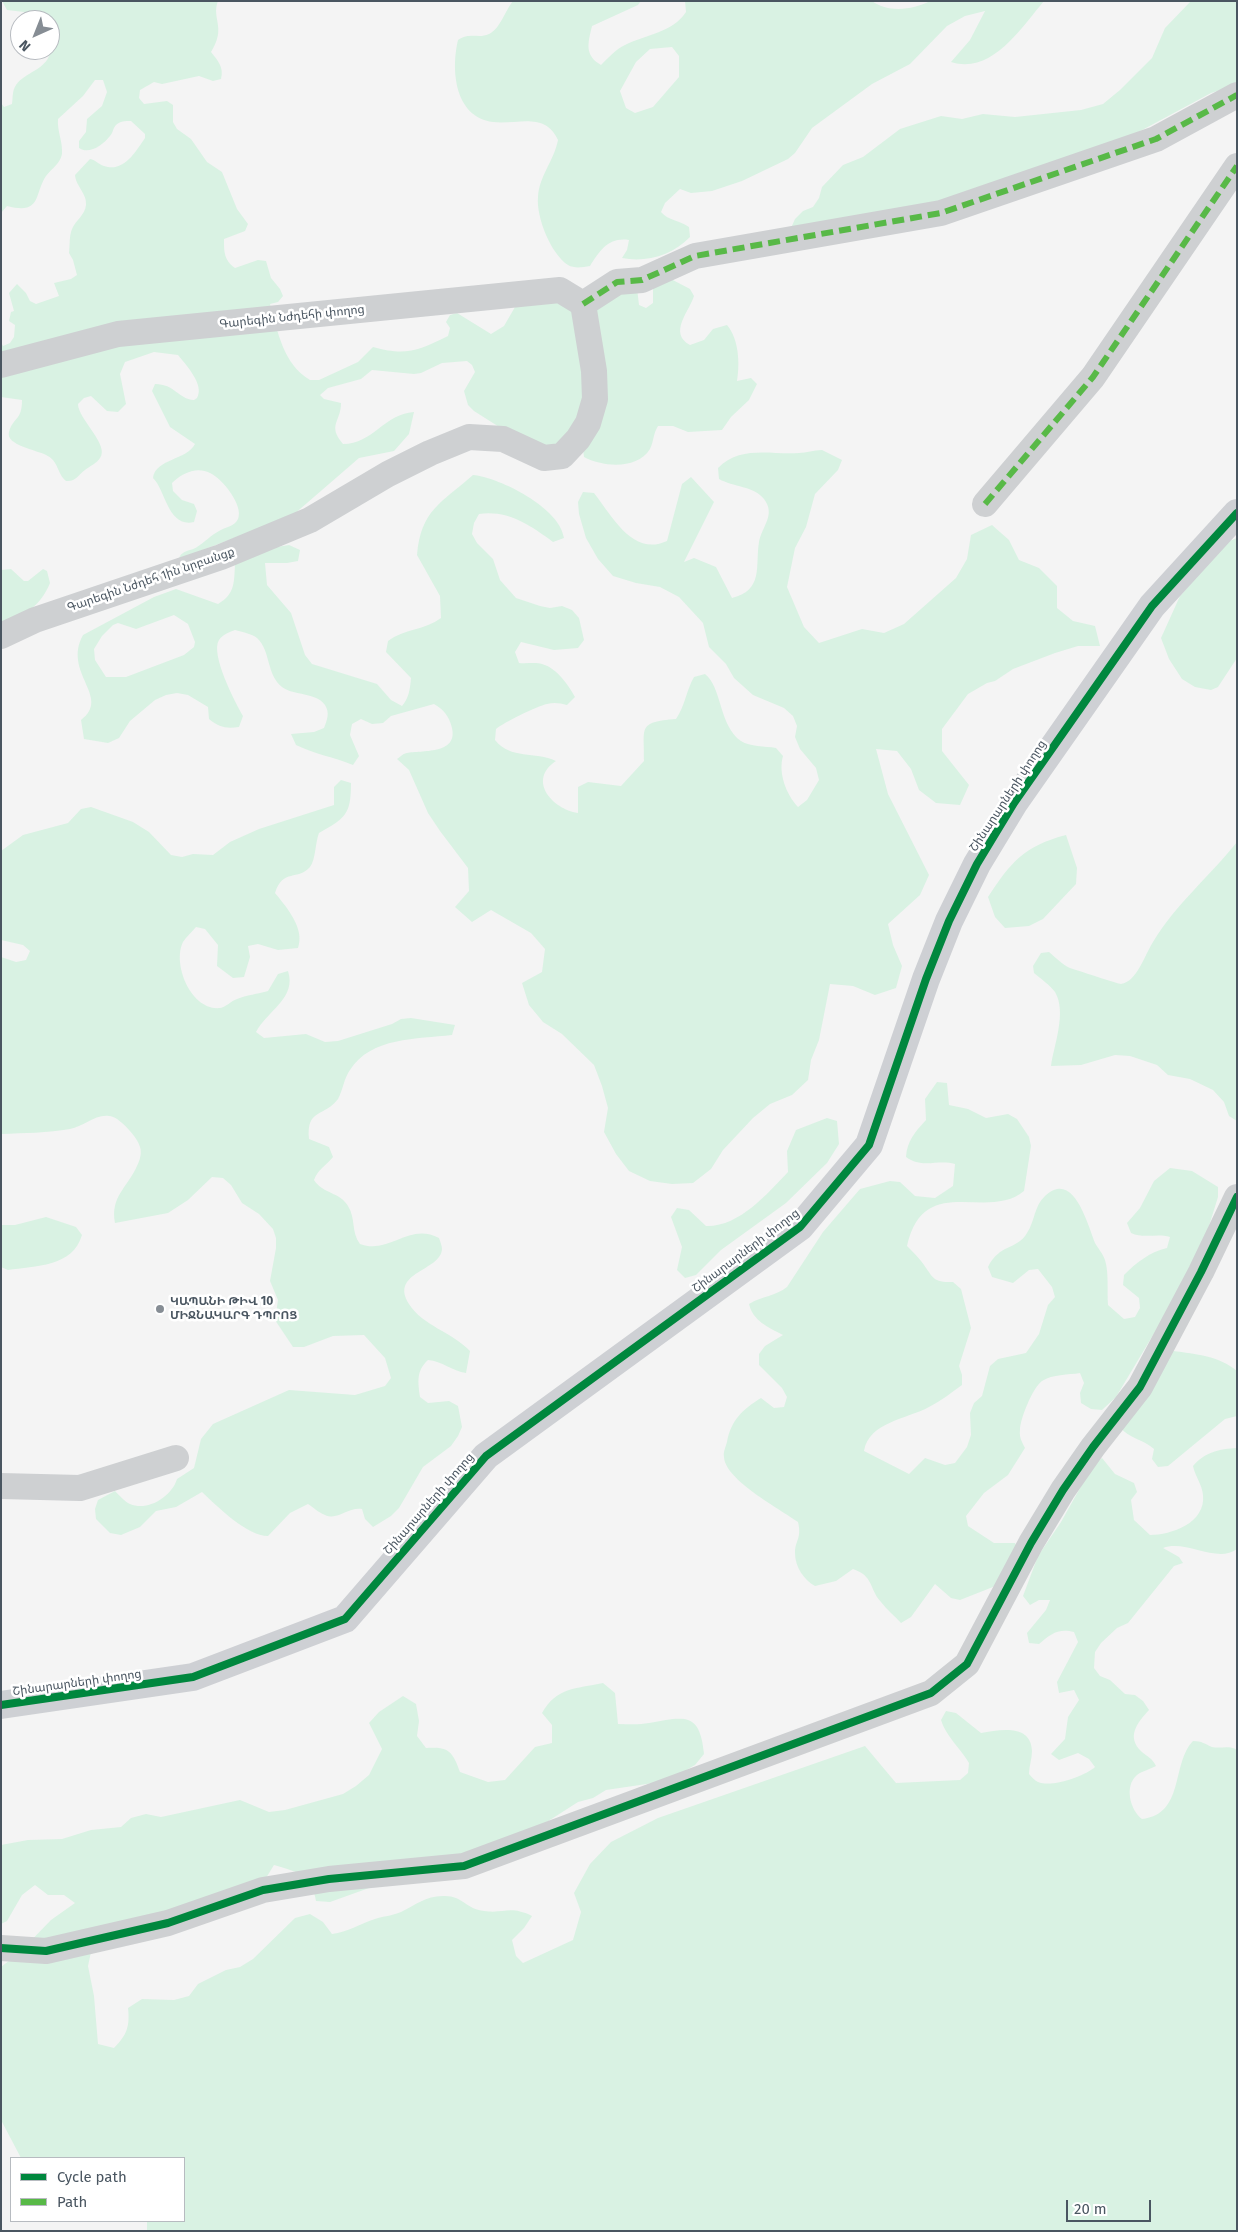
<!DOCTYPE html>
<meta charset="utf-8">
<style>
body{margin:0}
#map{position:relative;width:1238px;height:2232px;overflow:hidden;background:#f4f4f4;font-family:"Fira Sans",sans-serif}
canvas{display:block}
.frame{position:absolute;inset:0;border:2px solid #4a5661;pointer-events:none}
.legend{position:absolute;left:10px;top:2157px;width:175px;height:65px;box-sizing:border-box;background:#fff;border:1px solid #b7bbc0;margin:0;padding:6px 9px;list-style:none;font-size:15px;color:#4a5661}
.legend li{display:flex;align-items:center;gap:10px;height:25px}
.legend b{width:25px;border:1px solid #b7bbc0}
.north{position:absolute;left:10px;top:10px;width:50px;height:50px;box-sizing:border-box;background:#fff;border:1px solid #b7bbc0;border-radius:50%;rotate:224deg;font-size:14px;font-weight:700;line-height:20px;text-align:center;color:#4a5661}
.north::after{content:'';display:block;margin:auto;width:18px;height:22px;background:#868d94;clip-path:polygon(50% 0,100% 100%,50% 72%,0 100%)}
.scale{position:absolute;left:1066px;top:2200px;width:85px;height:22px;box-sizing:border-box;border:2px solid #4a5661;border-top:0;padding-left:6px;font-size:15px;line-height:18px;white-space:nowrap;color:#4a5661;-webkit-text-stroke:4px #fff;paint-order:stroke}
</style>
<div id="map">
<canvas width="1238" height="2232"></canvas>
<div class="frame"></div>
<ul class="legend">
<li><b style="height:6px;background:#00873e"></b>Cycle path</li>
<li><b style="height:6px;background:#58b947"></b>Path</li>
</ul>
<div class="north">N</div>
<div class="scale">20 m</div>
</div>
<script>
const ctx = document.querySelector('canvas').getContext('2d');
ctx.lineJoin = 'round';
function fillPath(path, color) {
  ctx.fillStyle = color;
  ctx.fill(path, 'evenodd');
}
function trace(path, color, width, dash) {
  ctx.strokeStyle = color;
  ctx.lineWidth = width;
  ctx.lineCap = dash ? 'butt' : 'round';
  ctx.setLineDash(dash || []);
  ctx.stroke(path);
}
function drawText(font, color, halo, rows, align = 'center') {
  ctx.font = font + ' "Fira Sans","Noto Sans Armenian",sans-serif';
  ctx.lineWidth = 5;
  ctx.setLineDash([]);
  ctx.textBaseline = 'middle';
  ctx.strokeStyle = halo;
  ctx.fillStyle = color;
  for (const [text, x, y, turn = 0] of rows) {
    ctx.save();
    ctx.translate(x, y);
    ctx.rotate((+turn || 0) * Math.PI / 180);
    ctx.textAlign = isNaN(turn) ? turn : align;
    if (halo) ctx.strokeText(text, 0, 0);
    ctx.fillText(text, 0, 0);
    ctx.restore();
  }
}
fillPath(new Path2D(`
 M 2,1 L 218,1 C 211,19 227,27 211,52 C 218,61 224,67 221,79 L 213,81 L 199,76 L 162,84 L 154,82 L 140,90 L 139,98 L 144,104 L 167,101 L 173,105 L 173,122 L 177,129 L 191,139 L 207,162 L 222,172 L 237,209 L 248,224 L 245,231 L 224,239 C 224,252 224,260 235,268 L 258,260 L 266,261 L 271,278 L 280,289 L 283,296 L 278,302 L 270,304 C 278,332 283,364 310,380 L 319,380 L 358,362 L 373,347 C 405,356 418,351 448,336 L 450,328 L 446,322 L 450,315 L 457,313 L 491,334 L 504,326 L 522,295 L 560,290 L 637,288 L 639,305 L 646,308 L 653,303 L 653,286 L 669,278 L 690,289 L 694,296 C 689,312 668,333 690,345 L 704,340 L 713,329 L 727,325 C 739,339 740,364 737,381 L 751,378 L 757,384 L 749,400 L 731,417 L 722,430 L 688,432 L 673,426 L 658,426 C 653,434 654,441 650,449 C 637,470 603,467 584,457 L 583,449 L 553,449 L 515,437 L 474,411 L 468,405 L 464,391 L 475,372 L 472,365 L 467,361 L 442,363 L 421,373 L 414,374 L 372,370 L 361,379 L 328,388 L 320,395 L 324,399 L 341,403 C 341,422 327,425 343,444 C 373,444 384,414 414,412 L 409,434 L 394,451 L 359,458 L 292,516 L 179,559 C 180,556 180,555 183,553 C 187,550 193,550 197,547 C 205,542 211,535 219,531 C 225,527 234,527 238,519 C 244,506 222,478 210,473 C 197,466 182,473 172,483 L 173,491 L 182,500 L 194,504 L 197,511 L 194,522 C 168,528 166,491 153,478 C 155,459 187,460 195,444 L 170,427 L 152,391 L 155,384 C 175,384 178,399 194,400 L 197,398 C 205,385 186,365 178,355 L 154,352 L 125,362 L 120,374 L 126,404 L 118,412 L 107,411 L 91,396 L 84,398 L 78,404 C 78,419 110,445 100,458 C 97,463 90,466 85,470 C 78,475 76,482 66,481 C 57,474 59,461 46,455 C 37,450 5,445 9,432 C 13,417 22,421 22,400 L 1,397 L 1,342 L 3,346 L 10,343 L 14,337 L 15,325 L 9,321 L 11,312 L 14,311 L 9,293 L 17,284 L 26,293 L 30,301 L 36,304 L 59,296 L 54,283 L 71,279 L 77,275 L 73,260 L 69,253 C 70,246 69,236 72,229 C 76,220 85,215 86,205 C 87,193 76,187 75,175 L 90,159 C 96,160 98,164 104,166 C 124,173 136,151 145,138 L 145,134 L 131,121 C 125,121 120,121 116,125 C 113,128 113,133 110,136 C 103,145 89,155 79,148 L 79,141 L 86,132 L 87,119 L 102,106 L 107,92 L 103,80 L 95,80 L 83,96 L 58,119 C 57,131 63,142 62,154 C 60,164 52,168 46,176 C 34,194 42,215 7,206 L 1,213 L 1,103 L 4,107 L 12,104 C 13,97 12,91 16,85 C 25,72 46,70 50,53 L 48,50 L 50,50 L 50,20 L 27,20 L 24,12 L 7,10 Z
 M 513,1 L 641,1 L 638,5 L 592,26 C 588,43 584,55 601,65 C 608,58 616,49 625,45 C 647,34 672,33 686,12 L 685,1 L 872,1 C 888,13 913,10 930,1 L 1044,1 C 1021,28 992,75 951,62 L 970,40 L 985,11 L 965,16 L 947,26 L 910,64 L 872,84 L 812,128 L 795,153 L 788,159 L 742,181 L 712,191 L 691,193 L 680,189 L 665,203 L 661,212 C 669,221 679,220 689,227 L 690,237 C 673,255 646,263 622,258 L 627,250 L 629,240 C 609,237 600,250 590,266 C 583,267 575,269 568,265 C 551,254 536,217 538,197 C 539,176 554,161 558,140 C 545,111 517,125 493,122 C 454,117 451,69 458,40 C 470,32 479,39 489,34 C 500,29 505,11 513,1 ZM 672,47 L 679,56 L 679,77 L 653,107 L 635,113 L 626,108 L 620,91 L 636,62 L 650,49 Z
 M 1191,1 L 1237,1 L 1237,85 L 1211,93 L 1105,150 L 961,200 L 791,228 L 795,219 L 803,211 L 813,207 L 819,198 L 822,187 L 843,165 L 863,157 L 900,129 L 941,116 L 962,119 L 983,114 L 1015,117 L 1081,110 L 1103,104 L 1120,90 L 1152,58 L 1165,28 Z
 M 822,450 L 842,460 L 838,470 L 815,494 L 806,527 L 795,548 L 787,587 L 804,627 L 819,643 L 862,629 L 884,633 L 904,624 L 956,578 L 967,559 L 971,535 L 992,525 L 1009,540 L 1019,560 L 1039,568 L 1057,586 L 1057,608 L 1073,621 L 1095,626 L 1100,646 L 1078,646 L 1055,653 L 1013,669 L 995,681 L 987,683 L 968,694 L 942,729 L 942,751 L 969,785 L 960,805 L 936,803 L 919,790 L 911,769 L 897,751 L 876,749 L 888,794 L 929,875 L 920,895 L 888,924 L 893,945 L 902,966 L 896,988 L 875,995 L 853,986 L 830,984 L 819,1040 L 811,1060 L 808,1080 L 792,1095 L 770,1104 L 753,1118 L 723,1150 L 711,1169 L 693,1183 L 672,1184 L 650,1181 L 629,1171 L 616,1154 L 604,1132 L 608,1108 L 602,1086 L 594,1065 L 562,1034 L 543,1022 L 529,1005 L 522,983 L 542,972 L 545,949 L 531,933 L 491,910 L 472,922 L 455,907 L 469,891 L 468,868 L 440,831 L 428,813 L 409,770 L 397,759 C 400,757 404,753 407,753 C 421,750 458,755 452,728 C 449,716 444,710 434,704 L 391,716 L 383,723 L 372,724 L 361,719 L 352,724 L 350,735 L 359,756 L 353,765 C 334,757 314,754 296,745 L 291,734 L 314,732 L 324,728 C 327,720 330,713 325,705 C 316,692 294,696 282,687 C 266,674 271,651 257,638 C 252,634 242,632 235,630 C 230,632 223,634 219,640 C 210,654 235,702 243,716 L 239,727 C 226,729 219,727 209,719 L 208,707 L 188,695 L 177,693 L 166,695 L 155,700 L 130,721 L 119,738 L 108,743 L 84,739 L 81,720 C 112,697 62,673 83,635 L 154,597 L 176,589 L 218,604 C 235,594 234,583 235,564 L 252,551 L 289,545 L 300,550 L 298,561 L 287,563 L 265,563 L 267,585 L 291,613 L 305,655 L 312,664 L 377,684 L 391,700 L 402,706 C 409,698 410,689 411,678 L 386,652 L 388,641 C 404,629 425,630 441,618 L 440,596 L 417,555 C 421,510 441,503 473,475 C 501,478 560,508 564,538 L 553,542 C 530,525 508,510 479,514 L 474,523 L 472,534 L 477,543 L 493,559 L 500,580 L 516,598 L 540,606 L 550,608 L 562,606 L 572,610 L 579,618 L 584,640 L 578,648 L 554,650 L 521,642 L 515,652 L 519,663 C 526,664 536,662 542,664 C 557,668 568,685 575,697 L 567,705 C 560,703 554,702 547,704 C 537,706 503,723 496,729 L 495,740 C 511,760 535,751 556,761 C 527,780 552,809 578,813 L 578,787 L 588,782 L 621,786 L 644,761 C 645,728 636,722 676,719 C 685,706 686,691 694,677 L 705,674 C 722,687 719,726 741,741 C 750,747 765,746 776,748 L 783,756 C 778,773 786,794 798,807 L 807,800 L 819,780 L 816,768 L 800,749 L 795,737 L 797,726 L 793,716 L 784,708 L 753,695 L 734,678 L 726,664 L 709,647 L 703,623 L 679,597 L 660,587 L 636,583 L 613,576 L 598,559 L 586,538 L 579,514 L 578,502 L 583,492 L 594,493 C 612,516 633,557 667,541 L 682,484 L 691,477 L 714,502 L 684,562 L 694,558 L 716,567 L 732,598 C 764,590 755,566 759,542 C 762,526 776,515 764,499 C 754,486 733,487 719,479 L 718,468 C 741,445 770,455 799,453 C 806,453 814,450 822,450 ZM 174,615 L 188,624 L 195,642 L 194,647 L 184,655 L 126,677 L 106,677 L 95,660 L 94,649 L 102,636 L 113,625 L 118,623 L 136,629 Z
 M 1237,538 L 1237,658 L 1218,687 L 1211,690 L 1195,687 L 1182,679 L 1169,659 L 1161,638 L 1180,596 L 1227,542 Z
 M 11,569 L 24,581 L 28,581 L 43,569 L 47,571 L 50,583 C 41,606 22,617 1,627 L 1,570 Z
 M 341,780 L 351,783 C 351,814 346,818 319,833 C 315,843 316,859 310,867 C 298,881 283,868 275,893 C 287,908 305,928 298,948 L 278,950 L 258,944 L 248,946 L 250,957 L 244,977 L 233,978 L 217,966 L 218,945 L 205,929 L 196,927 C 192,932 186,937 183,942 C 172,964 191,1011 220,1008 C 226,1007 231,1001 237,999 C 246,995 258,994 268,991 L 278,974 L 288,971 C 297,998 267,1011 256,1032 L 264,1038 L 306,1034 L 325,1042 L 338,1041 L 392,1024 L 401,1019 L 411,1018 L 455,1025 L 452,1035 C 417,1039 371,1037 350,1070 C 344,1078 343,1090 338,1099 C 325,1117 306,1108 309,1139 L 329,1147 L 333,1157 C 326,1166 318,1169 314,1180 C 323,1194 340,1192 348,1206 C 356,1219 351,1232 360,1244 C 389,1255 409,1222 439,1238 C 440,1241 442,1246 442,1249 C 441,1271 389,1272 409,1304 C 423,1326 452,1332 470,1351 L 466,1373 C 452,1371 442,1361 428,1360 C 416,1371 418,1382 420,1397 L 428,1403 L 449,1401 L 458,1406 L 462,1427 L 458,1436 L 451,1446 L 423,1467 L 399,1508 L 391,1516 L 373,1527 L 365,1519 L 362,1509 C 347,1507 338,1521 325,1515 C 319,1513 313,1507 308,1504 L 290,1513 L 268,1536 C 247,1536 218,1507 202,1492 L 176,1507 L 156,1511 L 140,1527 L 121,1535 L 110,1533 L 96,1519 L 95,1509 L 98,1500 L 115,1491 C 119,1495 125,1502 130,1504 C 148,1512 172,1496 177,1479 L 194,1468 L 201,1439 L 213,1424 L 289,1390 L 355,1395 L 385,1386 L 391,1378 L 385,1358 L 364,1335 L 333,1336 L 304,1347 L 293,1347 L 275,1320 L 278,1300 L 270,1281 L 276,1248 L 276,1238 L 273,1229 L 259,1214 L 242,1203 L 231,1185 L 223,1178 L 212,1177 L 188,1200 L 168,1213 L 115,1223 C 110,1197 127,1188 137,1166 C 140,1160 142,1153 140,1147 C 138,1138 119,1116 109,1116 C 95,1114 83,1127 70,1129 C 48,1133 24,1133 1,1134 L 1,957 L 16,962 L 26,960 L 30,951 L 23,945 L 1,940 L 1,851 L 23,835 L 68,823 L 81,809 L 91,807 L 133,822 L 149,832 L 171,855 L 182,857 L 193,854 L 213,855 L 230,842 L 259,829 L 334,805 L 334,787 Z
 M 1066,835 L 1077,868 L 1076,884 L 1043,919 L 1029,926 L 1005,928 L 995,917 L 988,897 C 1011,862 1024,846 1066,835 Z
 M 1237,842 L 1237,1121 L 1229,1116 L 1224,1102 L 1213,1090 L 1190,1079 L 1168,1075 L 1157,1065 L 1130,1056 L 1115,1055 L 1081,1065 L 1051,1066 C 1054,1045 1067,1012 1055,992 C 1050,985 1041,979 1034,973 L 1033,966 L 1041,953 L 1049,952 C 1055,957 1063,965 1070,968 C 1076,970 1119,984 1121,984 C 1137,982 1145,954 1153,942 C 1175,905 1210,876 1237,842 Z
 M 937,1082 L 947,1083 L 949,1105 L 968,1109 L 986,1118 L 1008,1114 L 1017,1119 L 1029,1137 L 1031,1146 L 1024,1191 C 987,1222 924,1171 907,1246 C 912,1251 917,1256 921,1261 C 933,1276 931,1283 953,1282 L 961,1289 L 971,1328 L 959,1366 L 962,1375 L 962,1385 C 952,1392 941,1401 929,1407 C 907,1419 869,1422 864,1451 L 909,1474 L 925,1458 L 945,1465 L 955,1463 L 967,1447 L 971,1435 L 970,1413 L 974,1403 L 982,1396 L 990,1366 L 998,1359 L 1026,1353 L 1039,1334 L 1048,1305 L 1055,1297 L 1052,1287 L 1038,1269 L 1029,1270 L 1013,1283 L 992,1277 L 988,1267 C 999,1244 1017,1250 1027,1233 C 1035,1221 1034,1206 1045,1196 C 1074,1169 1088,1226 1095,1243 C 1098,1248 1103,1254 1105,1260 C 1109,1273 1107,1291 1108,1305 L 1124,1319 L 1135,1317 L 1140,1308 L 1139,1298 L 1123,1285 L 1124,1275 C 1137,1262 1150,1252 1167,1248 L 1170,1237 C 1157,1233 1144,1239 1131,1233 L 1127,1223 L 1140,1208 L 1154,1181 L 1170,1168 L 1192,1171 L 1218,1187 L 1218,1197 L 1199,1258 L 1116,1397 L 1102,1410 L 1091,1409 L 1081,1403 L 1080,1393 L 1084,1383 L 1080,1373 C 1068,1375 1053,1374 1042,1381 C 1033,1387 1020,1419 1020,1430 C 1019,1437 1022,1442 1025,1448 L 1008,1475 L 984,1493 L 966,1516 L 968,1526 L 994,1543 L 1015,1543 L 1019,1552 L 998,1585 L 960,1600 L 951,1598 L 935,1584 L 911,1617 L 901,1623 C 895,1616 887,1610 881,1602 C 869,1589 874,1576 853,1569 L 836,1581 L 815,1586 C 804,1580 795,1567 795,1553 C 795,1540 802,1539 798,1522 C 780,1509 725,1480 724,1457 C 723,1452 726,1446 727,1442 C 731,1420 743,1409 761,1398 L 774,1408 L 784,1407 L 787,1397 L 782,1388 L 759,1365 L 759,1354 L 765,1346 L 783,1335 C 768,1327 753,1321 749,1304 C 762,1296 776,1296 787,1287 L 823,1232 L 860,1189 L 890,1181 L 900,1182 L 915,1196 L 935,1198 L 953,1186 L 955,1164 C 938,1159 922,1169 906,1157 C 907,1141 915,1132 926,1120 L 925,1099 Z
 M 827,1118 L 837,1121 L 839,1144 L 827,1163 L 786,1203 L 721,1250 L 696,1275 L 685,1278 L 677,1270 L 682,1247 L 671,1217 L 677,1208 L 689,1210 L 706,1226 C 739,1227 767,1194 788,1172 L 787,1151 L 796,1130 Z
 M 46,1217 L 76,1227 L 82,1235 C 73,1267 35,1266 8,1270 L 1,1267 L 1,1225 L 15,1225 Z
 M 1173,1351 C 1196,1354 1219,1356 1237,1371 L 1237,1416 L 1225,1419 L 1168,1466 L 1158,1467 L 1152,1459 L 1154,1449 C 1143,1439 1129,1439 1120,1427 Z
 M 1237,1448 L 1237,1549 C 1217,1564 1186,1539 1163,1548 L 1179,1557 L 1183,1563 L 1174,1566 L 1128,1623 L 1117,1628 L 1101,1643 L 1095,1652 L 1094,1668 L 1100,1676 L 1110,1680 L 1125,1694 L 1135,1695 L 1143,1701 L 1149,1710 C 1138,1722 1125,1737 1142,1752 C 1148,1757 1152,1758 1156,1766 C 1151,1769 1142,1771 1137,1775 C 1124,1786 1130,1810 1142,1819 C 1185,1814 1171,1764 1193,1741 C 1202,1741 1205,1744 1212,1747 C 1221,1749 1229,1745 1237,1750 L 1237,2231 L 147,2231 L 147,2221 L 184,2221 L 184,2158 L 21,2158 L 1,2120 L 1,1967 L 19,1953 L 51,1920 L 75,1903 L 64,1895 L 48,1895 L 35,1885 L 22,1895 L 7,1921 L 1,1924 L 1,1845 L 28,1840 L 62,1839 L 91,1830 L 121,1827 L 131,1818 L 146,1814 L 161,1817 L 240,1800 L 269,1812 L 285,1810 L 343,1794 L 356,1786 L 369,1775 L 382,1749 L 369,1723 L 379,1712 L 403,1696 L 416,1704 L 419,1721 L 417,1736 L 426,1748 C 449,1746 453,1752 460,1772 L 488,1782 L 505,1780 L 535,1747 L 552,1743 L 552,1725 L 542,1713 C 557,1687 575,1689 603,1683 L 615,1693 L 618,1724 C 628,1724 639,1725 649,1723 C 684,1717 700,1711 704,1754 L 695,1765 L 667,1781 L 606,1790 L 593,1798 L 578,1802 L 539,1827 L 330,1902 L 316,1901 C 312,1875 298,1872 274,1865 L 266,1878 L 91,1952 L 88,1966 L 94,1996 L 98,2044 L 114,2048 C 127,2035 130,2026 128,2008 L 142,1999 L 174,2000 L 189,1996 L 198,1984 L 226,1970 L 240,1967 L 253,1959 L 295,1918 L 310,1914 L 323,1922 L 332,1934 C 348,1932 359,1924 375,1919 C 383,1916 392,1916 401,1912 C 416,1905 425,1896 443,1896 C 462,1895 466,1909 484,1911 C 505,1914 509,1905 532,1916 L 524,1928 L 512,1940 L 516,1956 L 523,1963 L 573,1940 L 581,1912 L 574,1893 L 590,1864 L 611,1842 L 658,1818 L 865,1746 L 896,1783 L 960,1780 L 968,1773 L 969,1763 C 961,1749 945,1735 941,1720 L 946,1711 L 956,1713 L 981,1733 C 999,1730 1031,1723 1032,1751 C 1032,1759 1029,1766 1029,1774 C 1032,1777 1035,1781 1038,1782 C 1052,1788 1085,1776 1095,1767 L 1089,1759 L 1078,1753 L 1059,1760 L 1051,1754 L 1065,1739 L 1068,1717 L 1079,1700 L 1074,1690 L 1059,1693 L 1057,1682 L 1078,1642 L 1074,1632 C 1058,1628 1051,1634 1039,1644 L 1029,1643 L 1027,1633 L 1046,1610 L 1050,1600 L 1039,1600 L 1030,1605 L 1023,1596 L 1038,1556 L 1061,1522 L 1093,1465 L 1102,1458 L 1115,1474 L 1134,1483 L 1137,1492 L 1131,1500 L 1134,1520 L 1150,1535 C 1171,1535 1206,1523 1203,1495 C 1202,1484 1195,1476 1193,1466 C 1205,1452 1219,1449 1237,1448 Z`), '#d9f2e3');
trace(new Path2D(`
 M 583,304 L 617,282 L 642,280 L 695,256 L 941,213 L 1156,139 L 1237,95
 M 1,365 L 118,334 L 560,290 L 583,304
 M 985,504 L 1093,377 L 1237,166
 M 1,636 L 35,620 L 221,557 L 310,520 L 388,474 L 430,453 L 469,437 L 503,439 L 544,458 L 562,456 L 578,439 L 588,423 L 595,399 L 594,371 L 583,304
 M 1,1486 L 80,1488 L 176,1458
 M 1,1948 L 46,1951 L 168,1923 L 263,1890 L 329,1879 L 464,1866 L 931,1693 L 967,1664 L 1031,1543 L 1063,1490 L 1093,1447 L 1140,1387 L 1201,1272 L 1237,1197`), '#ced0d2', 26);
trace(new Path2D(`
 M 1,1705 L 193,1677 L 345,1619 L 486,1456 L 800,1227 L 869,1145 L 926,979 L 949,921 L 977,864 L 1014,803 L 1152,606 L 1237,513`), '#ced0d4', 28);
trace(new Path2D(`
 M 583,304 L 617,282 L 642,280 L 695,256 L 941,213 L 1156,139 L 1237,95
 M 985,504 L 1093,377 L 1237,166`), '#58b947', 6, [12, 6]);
trace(new Path2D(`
 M 1,1705 L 193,1677 L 345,1619 L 486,1456 L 800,1227 L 869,1145 L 926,979 L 949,921 L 977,864 L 1014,803 L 1152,606 L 1237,513
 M 1,1948 L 46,1951 L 168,1923 L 263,1890 L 329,1879 L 464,1866 L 931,1693 L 967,1664 L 1031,1543 L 1063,1490 L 1093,1447 L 1140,1387 L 1201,1272 L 1237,1197`), '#00873e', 8);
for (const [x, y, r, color] of [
 [160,1309,5,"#868d94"]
]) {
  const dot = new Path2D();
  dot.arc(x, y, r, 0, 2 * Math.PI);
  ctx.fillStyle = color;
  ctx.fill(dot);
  trace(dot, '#fff', 2);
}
drawText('12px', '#4a5661', '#fff', [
 ["Գարեգին Նժդեհի փողոց",292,317,-6],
 ["Գարեգին Նժդեհ 1ին նրբանցք",151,580,-19],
 ["Շինարարների փողոց",1008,796,-57],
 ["Շինարարների փողոց",746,1251,-37],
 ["Շինարարների փողոց",429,1504,-49],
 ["Շինարարների փողոց",77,1683,-8]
]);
drawText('bold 12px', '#4a5661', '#fff', [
 ["ԿԱՊԱՆԻ ԹԻՎ 10",170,1302],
 ["ՄԻՋՆԱԿԱՐԳ ԴՊՐՈՑ",170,1316]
], 'left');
</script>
